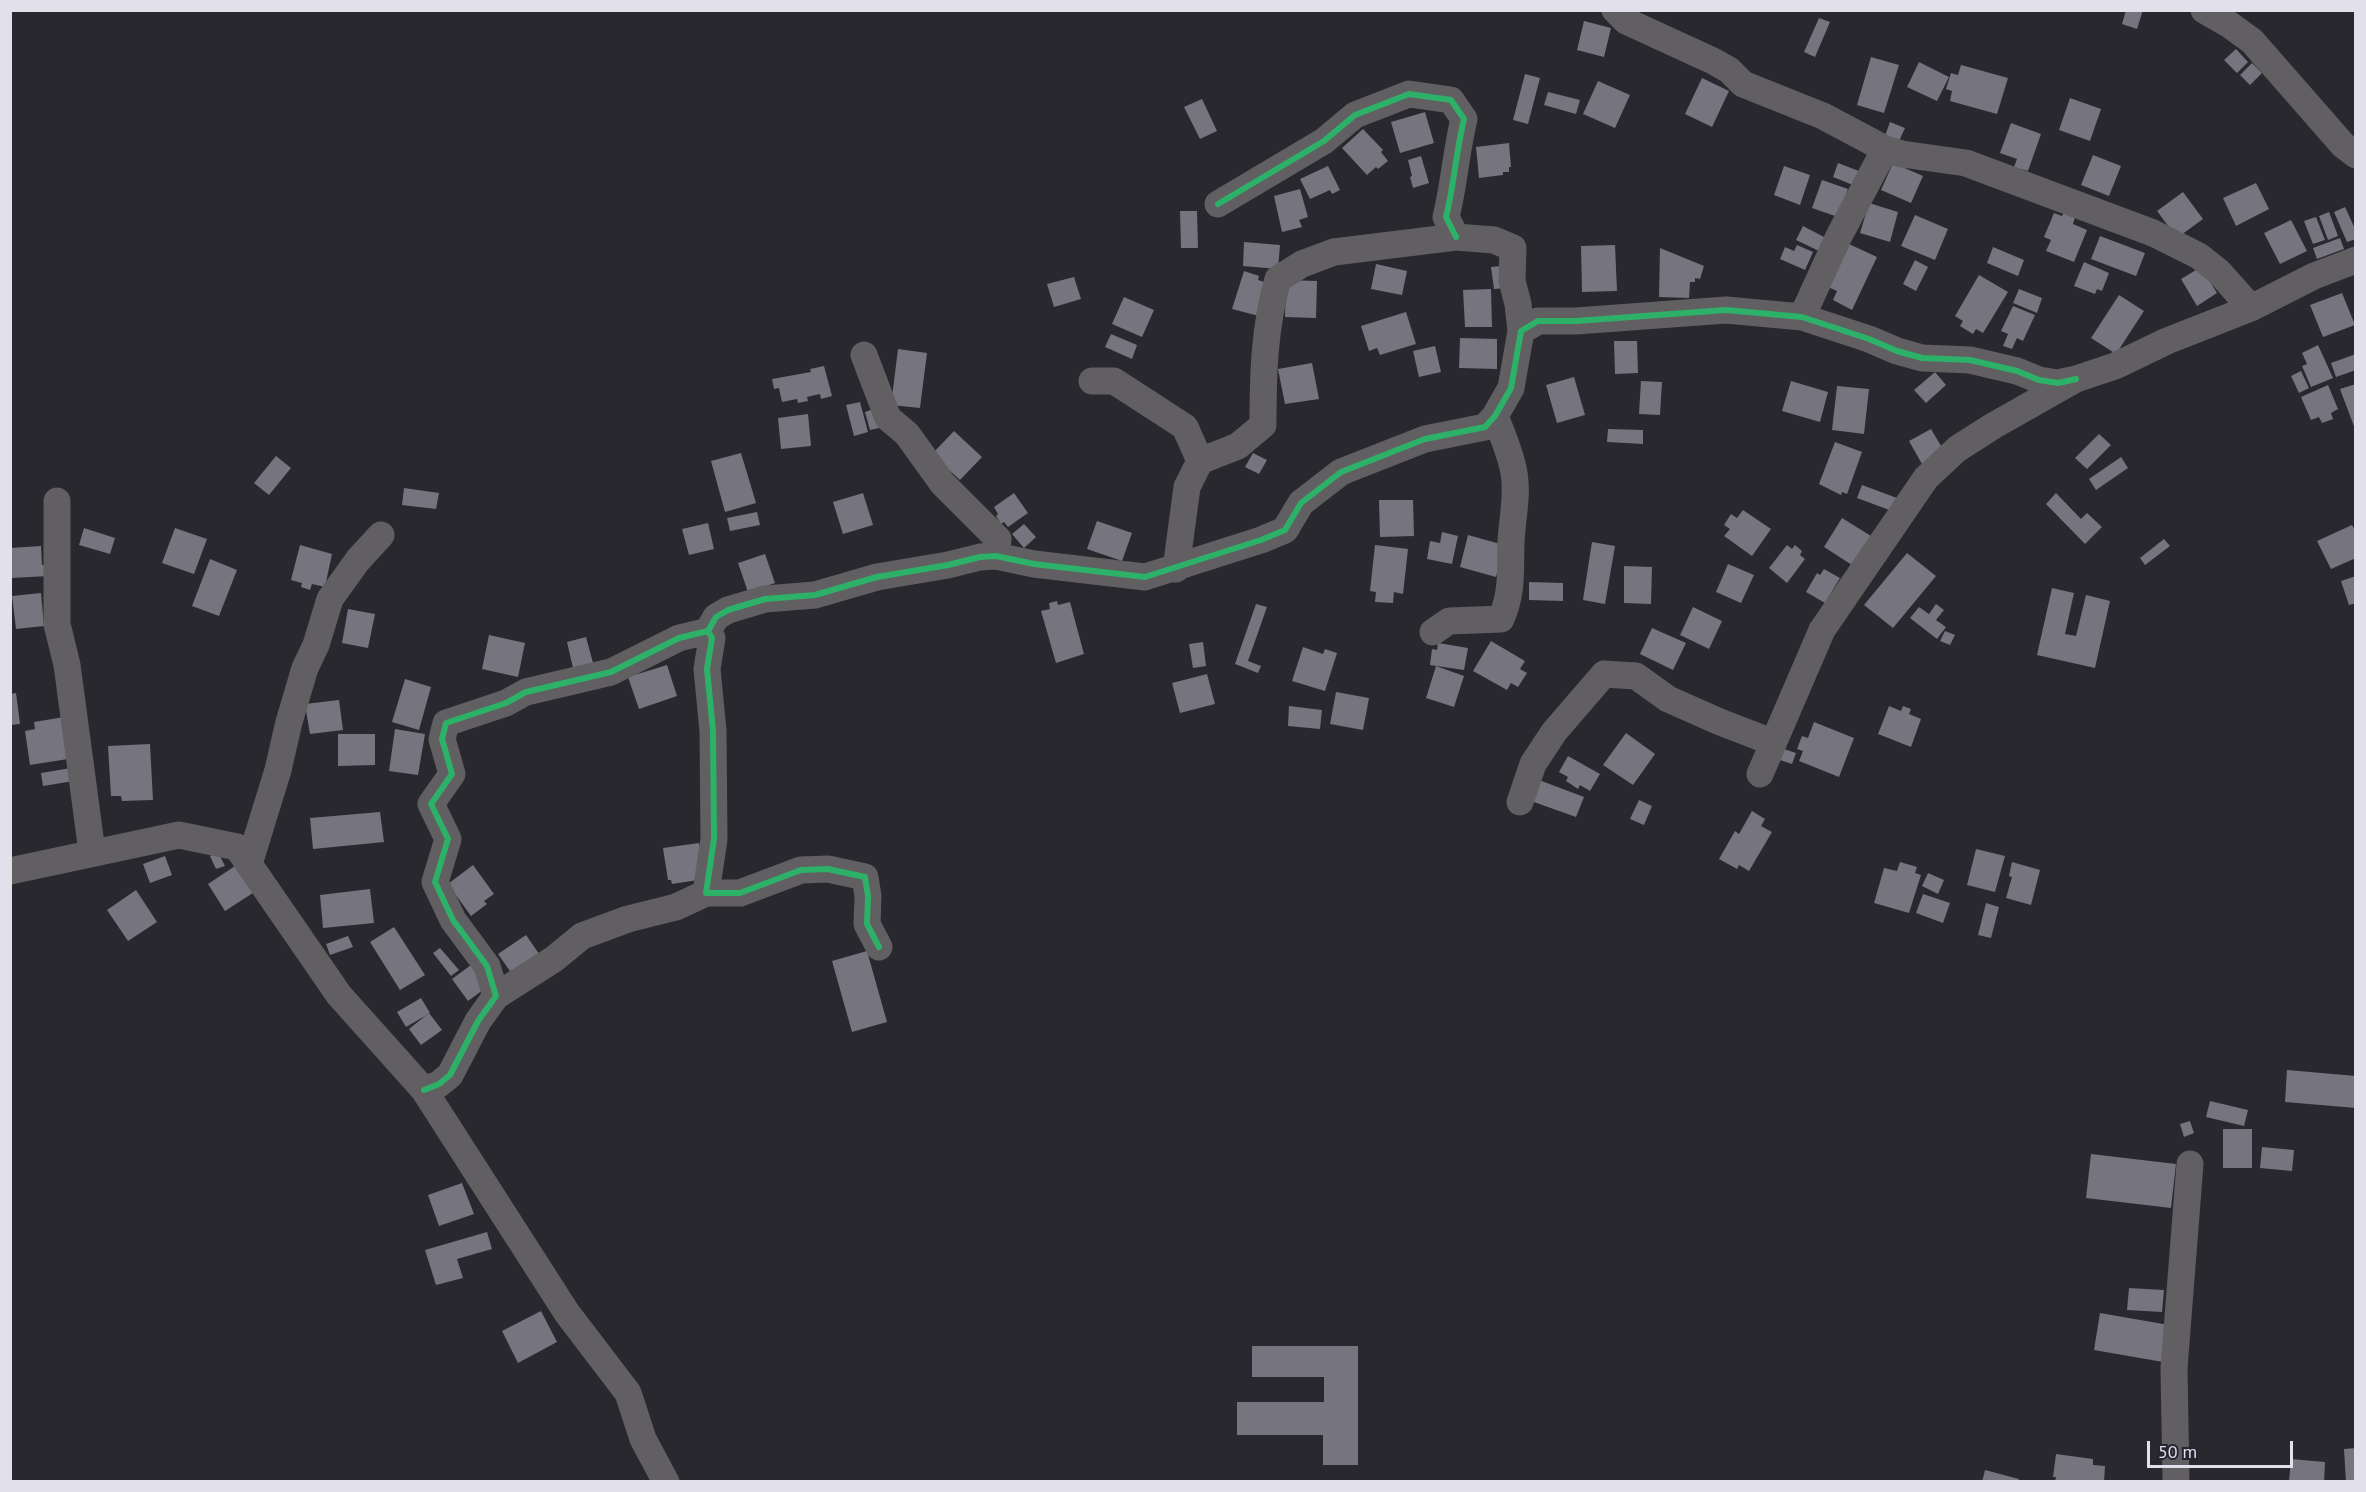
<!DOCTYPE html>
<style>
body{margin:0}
#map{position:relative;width:2366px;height:1492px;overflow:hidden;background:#29282e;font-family:"PT Sans",sans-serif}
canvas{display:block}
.frame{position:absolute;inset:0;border:12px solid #e2e0ea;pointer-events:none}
.scale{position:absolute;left:2147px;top:1441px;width:146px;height:27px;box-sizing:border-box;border:3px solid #e2e0ea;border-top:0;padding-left:8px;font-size:18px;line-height:21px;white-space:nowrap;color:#e2e0ea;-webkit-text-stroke:4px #272432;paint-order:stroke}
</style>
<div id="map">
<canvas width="2366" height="1492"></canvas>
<div class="frame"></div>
<div class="scale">50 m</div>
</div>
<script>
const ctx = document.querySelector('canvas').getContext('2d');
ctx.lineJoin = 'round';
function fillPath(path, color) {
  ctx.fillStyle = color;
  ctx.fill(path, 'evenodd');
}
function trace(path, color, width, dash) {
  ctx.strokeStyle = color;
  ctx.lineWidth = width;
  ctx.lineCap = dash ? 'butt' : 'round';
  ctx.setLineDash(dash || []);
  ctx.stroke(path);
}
fillPath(new Path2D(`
 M 2126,10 L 2143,10 L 2137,29 L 2122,24 Z
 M 1819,18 L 1830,22 L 1815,57 L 1804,52 Z
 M 1584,21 L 1611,28 L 1604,57 L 1577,50 Z
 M 2236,49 L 2248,62 L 2237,73 L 2224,60 Z
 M 1871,57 L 1899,65 L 1884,113 L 1857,105 Z
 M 1919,62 L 1949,77 L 1937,101 L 1907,87 Z
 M 2252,63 L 2262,73 L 2250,85 L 2240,75 Z
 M 1961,65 L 2008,78 L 1997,114 L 1950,101 L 1952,91 L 1946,89 L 1951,73 L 1958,75 Z
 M 1525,74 L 1540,78 L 1528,124 L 1513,120 Z
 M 1702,78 L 1729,91 L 1712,127 L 1685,114 Z
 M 1598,81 L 1630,95 L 1615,128 L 1583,114 Z
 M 1548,92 L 1580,100 L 1576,114 L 1544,105 Z
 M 2070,98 L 2101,109 L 2090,141 L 2059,130 Z
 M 1202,99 L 1217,131 L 1200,139 L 1184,107 Z
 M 1425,112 L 1434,143 L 1400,153 L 1391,122 Z
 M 1890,122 L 1905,128 L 1899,141 L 1885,136 Z
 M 2011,123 L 2041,134 L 2028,171 L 2014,167 L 2017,159 L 2000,153 Z
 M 1363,129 L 1383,150 L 1381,152 L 1388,161 L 1378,169 L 1376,167 L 1367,175 L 1342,148 Z
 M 1509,143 L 1511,167 L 1509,167 L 1509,172 L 1503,172 L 1503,175 L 1479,178 L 1476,147 Z
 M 2093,155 L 2121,166 L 2109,196 L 2081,185 Z
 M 1421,156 L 1429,183 L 1413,188 L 1410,177 L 1412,176 L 1408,160 Z
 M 1838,163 L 1864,173 L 1858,187 L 1833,177 Z
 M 1893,163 L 1923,176 L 1911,203 L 1881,190 Z
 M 1328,166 L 1340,190 L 1332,194 L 1330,190 L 1310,199 L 1300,179 Z
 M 1784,166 L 1810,175 L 1800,205 L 1774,195 Z
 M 1822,180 L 1848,189 L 1838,217 L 1812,208 Z
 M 2256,183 L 2269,209 L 2236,226 L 2223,198 Z
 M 1300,189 L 1308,217 L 1299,220 L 1302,227 L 1282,232 L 1274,196 Z
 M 2183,192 L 2203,219 L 2177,238 L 2157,211 Z
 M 1869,203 L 1898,212 L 1890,242 L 1860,233 Z
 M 2345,207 L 2356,231 L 2356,239 L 2347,242 L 2334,212 Z
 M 1180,211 L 1197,211 L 1198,248 L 1181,248 Z
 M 2329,212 L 2338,236 L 2328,240 L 2319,216 Z
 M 2054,213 L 2062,216 L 2064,213 L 2075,217 L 2073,224 L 2087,230 L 2074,262 L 2046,251 L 2051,240 L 2044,237 Z
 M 1915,215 L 1948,229 L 1935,260 L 1901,246 Z
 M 2316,217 L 2325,240 L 2313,244 L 2304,221 Z
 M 2291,220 L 2307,251 L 2280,264 L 2264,233 Z
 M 1803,226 L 1826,238 L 1819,251 L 1796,240 Z
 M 2100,236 L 2145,253 L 2136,276 L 2091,259 Z
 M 2340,238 L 2344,249 L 2317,259 L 2313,248 Z
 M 1244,242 L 1280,245 L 1278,269 L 1243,266 Z
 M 1849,244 L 1877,257 L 1852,310 L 1833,300 L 1837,291 L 1828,287 Z
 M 1615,245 L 1617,291 L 1582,292 L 1581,246 Z
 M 1797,245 L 1813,252 L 1805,270 L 1780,259 L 1785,247 L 1794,251 Z
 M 1993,247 L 2024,260 L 2018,276 L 1987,263 Z
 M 1660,248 L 1704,266 L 1700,279 L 1695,278 L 1695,282 L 1690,282 L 1689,298 L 1659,297 Z
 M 1915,260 L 1928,267 L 1916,291 L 1903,284 Z
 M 2084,262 L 2109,273 L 2102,291 L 2097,289 L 2095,294 L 2074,286 Z
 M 1376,264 L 1407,271 L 1402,295 L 1371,289 Z
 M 1502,266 L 1505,288 L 1494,289 L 1491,267 Z
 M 2201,267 L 2217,293 L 2197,306 L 2181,279 Z
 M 1244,271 L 1259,276 L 1258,280 L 1270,284 L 1259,316 L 1232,309 Z
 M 1979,275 L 2008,292 L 1983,333 L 1976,329 L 1973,334 L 1960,326 L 1963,321 L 1955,316 Z
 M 1074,277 L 1081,299 L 1054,307 L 1047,284 Z
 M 1286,280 L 1317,281 L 1316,318 L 1285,317 Z
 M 1491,289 L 1492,327 L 1465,327 L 1463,290 Z
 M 2019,289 L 2042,298 L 2037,313 L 2013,303 Z
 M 2342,293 L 2355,325 L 2323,337 L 2310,305 Z
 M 2119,295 L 2144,311 L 2116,354 L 2091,338 Z
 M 1124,297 L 1154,310 L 1142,337 L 1112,324 Z
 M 2013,306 L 2035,315 L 2023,341 L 2017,338 L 2012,349 L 2003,346 L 2008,334 L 2001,331 Z
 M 1406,312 L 1416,344 L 1380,355 L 1377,348 L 1369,351 L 1361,326 Z
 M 1111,334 L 1137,345 L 1132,359 L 1105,347 Z
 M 1460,338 L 1497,339 L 1497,369 L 1459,368 Z
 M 1614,341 L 1637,341 L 1638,373 L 1615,374 Z
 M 2318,345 L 2333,378 L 2311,387 L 2302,366 L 2307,364 L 2302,353 Z
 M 1435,346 L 1441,372 L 1419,377 L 1413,351 Z
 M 898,349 L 927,353 L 920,408 L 891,405 Z
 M 2356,354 L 2356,370 L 2336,377 L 2331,363 Z
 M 1312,363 L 1319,399 L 1285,404 L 1278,369 Z
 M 824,366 L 832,396 L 821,399 L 820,394 L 807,397 L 808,401 L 798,403 L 797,399 L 782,402 L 779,388 L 774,389 L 772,379 L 811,372 L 810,369 Z
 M 2301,371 L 2309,388 L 2299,393 L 2291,376 Z
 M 1935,372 L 1946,385 L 1926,403 L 1914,390 Z
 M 1574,377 L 1585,415 L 1557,423 L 1546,385 Z
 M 1641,381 L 1662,382 L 1660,415 L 1639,414 Z
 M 1791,381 L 1828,392 L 1820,422 L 1782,411 Z
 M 2356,384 L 2356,429 L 2355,429 L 2340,389 Z
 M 2328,385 L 2338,409 L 2331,413 L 2333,419 L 2322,423 L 2319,417 L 2311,420 L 2301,397 Z
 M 1837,386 L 1869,389 L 1864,434 L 1832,430 Z
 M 860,402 L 868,432 L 854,436 L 846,405 Z
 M 874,409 L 879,428 L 870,430 L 865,412 Z
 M 808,414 L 811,446 L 781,449 L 778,418 Z
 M 1608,429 L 1643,430 L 1643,444 L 1607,442 Z
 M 1931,429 L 1944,451 L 1922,464 L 1909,441 Z
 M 954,431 L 982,457 L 960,480 L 932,454 Z
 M 2099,434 L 2111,445 L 2087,469 L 2075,458 Z
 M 1835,442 L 1862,452 L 1847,494 L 1842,492 L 1841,495 L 1819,484 Z
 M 741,453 L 756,503 L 725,512 L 711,461 Z
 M 1253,453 L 1267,460 L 1259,474 L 1245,467 Z
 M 276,456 L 291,468 L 269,495 L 254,483 Z
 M 2121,457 L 2128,468 L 2096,490 L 2089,479 Z
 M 1862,485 L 1897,498 L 1892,511 L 1857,498 Z
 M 404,488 L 439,493 L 436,509 L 402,505 Z
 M 863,493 L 873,525 L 843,534 L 833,502 Z
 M 1014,493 L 1028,513 L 1008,527 L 1004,522 L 1001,524 L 996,516 L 998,514 L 994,507 Z
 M 2056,493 L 2081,519 L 2087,513 L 2102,527 L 2085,544 L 2046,504 Z
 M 1379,500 L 1413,500 L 1414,536 L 1380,537 Z
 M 1743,510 L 1771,529 L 1752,556 L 1724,536 L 1730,529 L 1724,525 L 1731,514 L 1737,518 Z
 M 757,512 L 760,525 L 730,531 L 727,518 Z
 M 1842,518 L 1871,536 L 1852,565 L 1824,547 Z
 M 1097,521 L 1132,533 L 1122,561 L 1087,549 Z
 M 708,523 L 714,549 L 689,555 L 682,529 Z
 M 1024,524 L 1036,537 L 1024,548 L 1012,534 Z
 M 2352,525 L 2356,532 L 2356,558 L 2331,569 L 2317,541 Z
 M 84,528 L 115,538 L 110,554 L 79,545 Z
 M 175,528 L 207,539 L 194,574 L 162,563 Z
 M 1442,532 L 1458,536 L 1452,564 L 1427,559 L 1430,541 L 1440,543 Z
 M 1468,535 L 1504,545 L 1496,577 L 1460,567 Z
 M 2164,539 L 2170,546 L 2145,565 L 2140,558 Z
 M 1592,542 L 1615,546 L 1605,604 L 1583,600 Z
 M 300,545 L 332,554 L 325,587 L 312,584 L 310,590 L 301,587 L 302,583 L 291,580 Z
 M 1375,545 L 1408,549 L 1403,594 L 1394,592 L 1393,603 L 1375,602 L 1376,592 L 1370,591 Z
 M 1787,545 L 1792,549 L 1795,545 L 1802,551 L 1800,555 L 1805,559 L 1787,583 L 1769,568 Z
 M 41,546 L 42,565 L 49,565 L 49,576 L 11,578 L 10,548 Z
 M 1907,553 L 1936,576 L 1893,628 L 1864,605 Z
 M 765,554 L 775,583 L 748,592 L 738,563 Z
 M 210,559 L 237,570 L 219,616 L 192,606 Z
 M 1728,564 L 1754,575 L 1741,603 L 1716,592 Z
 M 1624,566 L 1652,567 L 1651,604 L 1624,603 Z
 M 1824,569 L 1840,578 L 1825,603 L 1806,592 L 1817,573 L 1820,575 Z
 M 2356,576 L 2356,603 L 2349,605 L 2341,581 Z
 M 1529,582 L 1563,583 L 1563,601 L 1529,600 Z
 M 2052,588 L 2074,593 L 2065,634 L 2076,636 L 2086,595 L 2110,601 L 2095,668 L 2037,655 Z
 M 41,593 L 44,626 L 16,629 L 12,596 Z
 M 1057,601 L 1058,605 L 1070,602 L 1084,654 L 1056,663 L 1041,611 L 1050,609 L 1049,603 Z
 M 1256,604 L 1267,607 L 1248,661 L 1261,666 L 1258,673 L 1235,664 Z
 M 1936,604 L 1944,610 L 1936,620 L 1946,627 L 1937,639 L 1910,618 L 1919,607 L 1929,614 Z
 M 1693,607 L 1722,621 L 1709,649 L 1680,635 Z
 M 348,609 L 375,614 L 368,648 L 342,643 Z
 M 1652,628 L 1686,643 L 1673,670 L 1640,654 Z
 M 1945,631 L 1955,635 L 1950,645 L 1940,641 Z
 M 489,635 L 525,643 L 518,677 L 482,669 Z
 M 586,637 L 593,663 L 573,668 L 567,642 Z
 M 1491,641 L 1525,661 L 1520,669 L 1527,673 L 1518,687 L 1511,683 L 1507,690 L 1473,671 Z
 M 1203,642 L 1206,666 L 1193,668 L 1189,644 Z
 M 1438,643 L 1468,648 L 1464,670 L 1430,665 L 1432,649 L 1437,650 Z
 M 1303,647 L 1323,654 L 1325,649 L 1337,653 L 1325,691 L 1292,681 Z
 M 667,665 L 677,696 L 639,709 L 628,677 Z
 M 1436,666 L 1464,676 L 1454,707 L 1426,698 Z
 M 1207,674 L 1215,704 L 1180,713 L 1172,683 Z
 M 405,679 L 431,687 L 419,730 L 392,722 Z
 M 1336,692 L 1369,698 L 1363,730 L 1330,724 Z
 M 16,693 L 20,724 L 10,725 L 10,694 Z
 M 339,700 L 343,730 L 310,734 L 305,704 Z
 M 1289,706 L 1322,710 L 1320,729 L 1288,726 Z
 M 1889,706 L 1901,711 L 1903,706 L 1911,709 L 1909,714 L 1921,719 L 1911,747 L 1878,734 Z
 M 64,717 L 68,759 L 30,765 L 25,731 L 35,729 L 34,722 Z
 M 1814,722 L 1854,738 L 1839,777 L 1799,761 L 1803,751 L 1797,749 L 1802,736 L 1808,738 Z
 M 395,729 L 425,734 L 418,775 L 389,771 Z
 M 1626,733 L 1655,754 L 1633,785 L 1603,765 Z
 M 338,734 L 375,734 L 375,765 L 338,766 Z
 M 150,744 L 153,800 L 122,801 L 121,796 L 111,796 L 108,746 Z
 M 1784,749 L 1796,753 L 1792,764 L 1780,760 Z
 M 1568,756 L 1600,774 L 1590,791 L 1580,785 L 1578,789 L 1566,781 L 1568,777 L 1559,772 Z
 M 71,768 L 74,781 L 43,786 L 41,773 Z
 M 1539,780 L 1584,797 L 1576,817 L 1531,801 Z
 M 1639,800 L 1652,806 L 1644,825 L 1630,819 Z
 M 1752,811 L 1765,819 L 1761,826 L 1772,832 L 1749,871 L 1739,865 L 1737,869 L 1719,859 L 1735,831 L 1739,834 Z
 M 380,812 L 384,842 L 313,849 L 310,818 Z
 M 699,843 L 705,879 L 672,884 L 671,880 L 668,880 L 663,848 Z
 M 1976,849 L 2005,856 L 1995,892 L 1967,885 Z
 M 218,852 L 225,866 L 216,869 L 210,856 Z
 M 165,856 L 172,875 L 150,883 L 143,864 Z
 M 1900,862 L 1917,867 L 1915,873 L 1921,875 L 1909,913 L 1874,903 L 1884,868 L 1897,871 Z
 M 2012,862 L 2040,870 L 2031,905 L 2006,898 L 2012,877 L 2009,876 Z
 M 473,865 L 494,894 L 484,901 L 487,904 L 471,916 L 448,884 Z
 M 235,866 L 253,893 L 225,911 L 208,884 Z
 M 1928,873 L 1944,880 L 1938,894 L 1922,886 Z
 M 370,889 L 374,923 L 323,928 L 320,895 Z
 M 136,890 L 157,922 L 128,941 L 107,910 Z
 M 1923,894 L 1950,903 L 1943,923 L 1916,913 Z
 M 1986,903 L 1999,907 L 1991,938 L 1978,935 Z
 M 394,927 L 425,975 L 400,990 L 370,942 Z
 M 526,935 L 542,958 L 514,977 L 498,954 Z
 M 348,936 L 353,947 L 330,955 L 326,944 Z
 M 440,948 L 459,970 L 451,976 L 433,953 Z
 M 867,951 L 887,1022 L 852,1032 L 832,961 Z
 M 471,965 L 487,987 L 468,1001 L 452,979 Z
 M 421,998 L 430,1013 L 406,1027 L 397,1012 Z
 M 429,1013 L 442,1030 L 421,1045 L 409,1029 Z
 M 2287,1070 L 2356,1076 L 2356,1108 L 2285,1102 Z
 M 2210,1101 L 2248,1110 L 2244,1126 L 2206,1117 Z
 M 2190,1121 L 2194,1133 L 2184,1137 L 2180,1124 Z
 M 2223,1129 L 2252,1129 L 2252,1168 L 2223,1168 Z
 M 2262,1147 L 2294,1150 L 2292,1171 L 2260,1168 Z
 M 2091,1154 L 2176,1164 L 2171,1208 L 2086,1198 Z
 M 462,1183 L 474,1214 L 439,1226 L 428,1195 Z
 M 487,1232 L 492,1249 L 457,1259 L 463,1278 L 436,1285 L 425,1250 Z
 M 2129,1288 L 2164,1290 L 2162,1312 L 2127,1310 Z
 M 541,1311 L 557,1342 L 518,1363 L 502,1331 Z
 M 2100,1313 L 2169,1325 L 2163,1362 L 2094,1350 Z
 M 1252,1346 L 1358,1346 L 1358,1465 L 1323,1465 L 1323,1435 L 1237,1435 L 1237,1402 L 1324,1402 L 1324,1377 L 1252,1377 Z
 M 2356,1448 L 2356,1482 L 2346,1482 L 2344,1449 Z
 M 2056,1454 L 2093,1459 L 2093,1465 L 2105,1466 L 2104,1482 L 2055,1482 L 2056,1477 L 2053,1477 Z
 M 2291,1459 L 2325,1462 L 2324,1482 L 2289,1482 Z
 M 1985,1470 L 2019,1479 L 2018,1482 L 1982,1482 Z`), '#75747f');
trace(new Path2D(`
 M 1615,10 L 1626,21 L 1713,61 L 1729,70 L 1743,84 L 1823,116 L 1885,149 L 1902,154 L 1966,163 L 2153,233 L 2199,256 L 2219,272 L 2251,308
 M 2204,10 L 2230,25 L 2252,41 L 2343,145 L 2356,155
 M 1218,204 L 1324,141 L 1355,115 L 1409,94 L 1451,100 L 1464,119 C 1456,152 1454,185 1446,217 L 1456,237
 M 1802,317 L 1839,236 L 1885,149
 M 864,355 L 888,418 L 907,434 L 943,484 L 998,539 L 996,556
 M 1092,381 L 1114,381 L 1185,427 L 1200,461
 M 57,501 L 57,624 L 67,665 L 92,852
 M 1176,569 L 1187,487 L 1200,461 L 1238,446 L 1263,425 C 1263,375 1264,328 1278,279 L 1302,264 L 1334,252 L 1456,237 L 1494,240 L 1513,248 L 1512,281 L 1518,304 L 1521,331
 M 708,631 L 716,617 L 728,610 L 765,599 L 815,595 L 877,577 L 948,565 L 980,557 L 996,556 L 1034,564 L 1145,577 L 1261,540 L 1285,530 L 1301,503 L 1341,472 L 1425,439 L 1485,427 L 1495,416 L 1511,388 L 1521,331 L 1538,321 L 1576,321 L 1726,310 L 1802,317 L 1869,339 L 1897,351 L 1922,358 L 1970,360 L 2017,371 L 2039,380 L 2058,383 L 2076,379
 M 1433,632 L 1449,621 L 1501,619 C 1513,591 1510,571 1511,542 C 1512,519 1518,496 1514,473 C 1511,454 1502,434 1495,416
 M 1760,774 L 1822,630 L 1926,478 L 1957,449 L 1993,426 L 2076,379 L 2115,366 L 2167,341 L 2251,308 L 2314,276 L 2356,260
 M 1520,802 L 1533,764 L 1554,732 L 1604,674 L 1636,676 L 1668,699 L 1720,722 L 1772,742
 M 249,864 L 278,770 L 289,722 L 305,668 L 316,645 L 330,599 L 358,560 L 381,535
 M 10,871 L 179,835 L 237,847 L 339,995 L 424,1090 L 567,1313 L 628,1393 L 643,1439 L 666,1482
 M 496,996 L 554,959 L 582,936 L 628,919 L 676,907 L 706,893
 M 424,1090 L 439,1084 L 450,1075 L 478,1021 L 496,996 L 487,966 L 453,920 L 435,882 L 448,839 L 431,804 L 452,774 L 442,739 L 446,723 L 506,703 L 526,692 L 611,672 L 679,638 L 708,631 L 712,638 L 707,669 L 713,731 L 714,839 L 706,893 L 740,893 L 801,870 L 828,869 L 865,877 L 868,896 L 867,924 L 879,947
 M 2176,1482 L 2174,1368 L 2190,1164`), '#615f61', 27);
trace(new Path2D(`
 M 1218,204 L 1324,141 L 1355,115 L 1409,94 L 1451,100 L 1464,119 C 1456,152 1454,185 1446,217 L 1456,237
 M 708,631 L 716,617 L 728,610 L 765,599 L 815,595 L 877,577 L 948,565 L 980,557 L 996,556 L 1034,564 L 1145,577 L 1261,540 L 1285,530 L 1301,503 L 1341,472 L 1425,439 L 1485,427 L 1495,416 L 1511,388 L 1521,331 L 1538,321 L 1576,321 L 1726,310 L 1802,317 L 1869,339 L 1897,351 L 1922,358 L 1970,360 L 2017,371 L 2039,380 L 2058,383 L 2076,379
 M 424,1090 L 439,1084 L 450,1075 L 478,1021 L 496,996 L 487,966 L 453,920 L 435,882 L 448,839 L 431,804 L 452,774 L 442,739 L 446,723 L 506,703 L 526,692 L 611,672 L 679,638 L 708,631 L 712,638 L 707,669 L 713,731 L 714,839 L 706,893 L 740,893 L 801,870 L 828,869 L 865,877 L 868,896 L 867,924 L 879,947`), '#2db169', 6);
</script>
